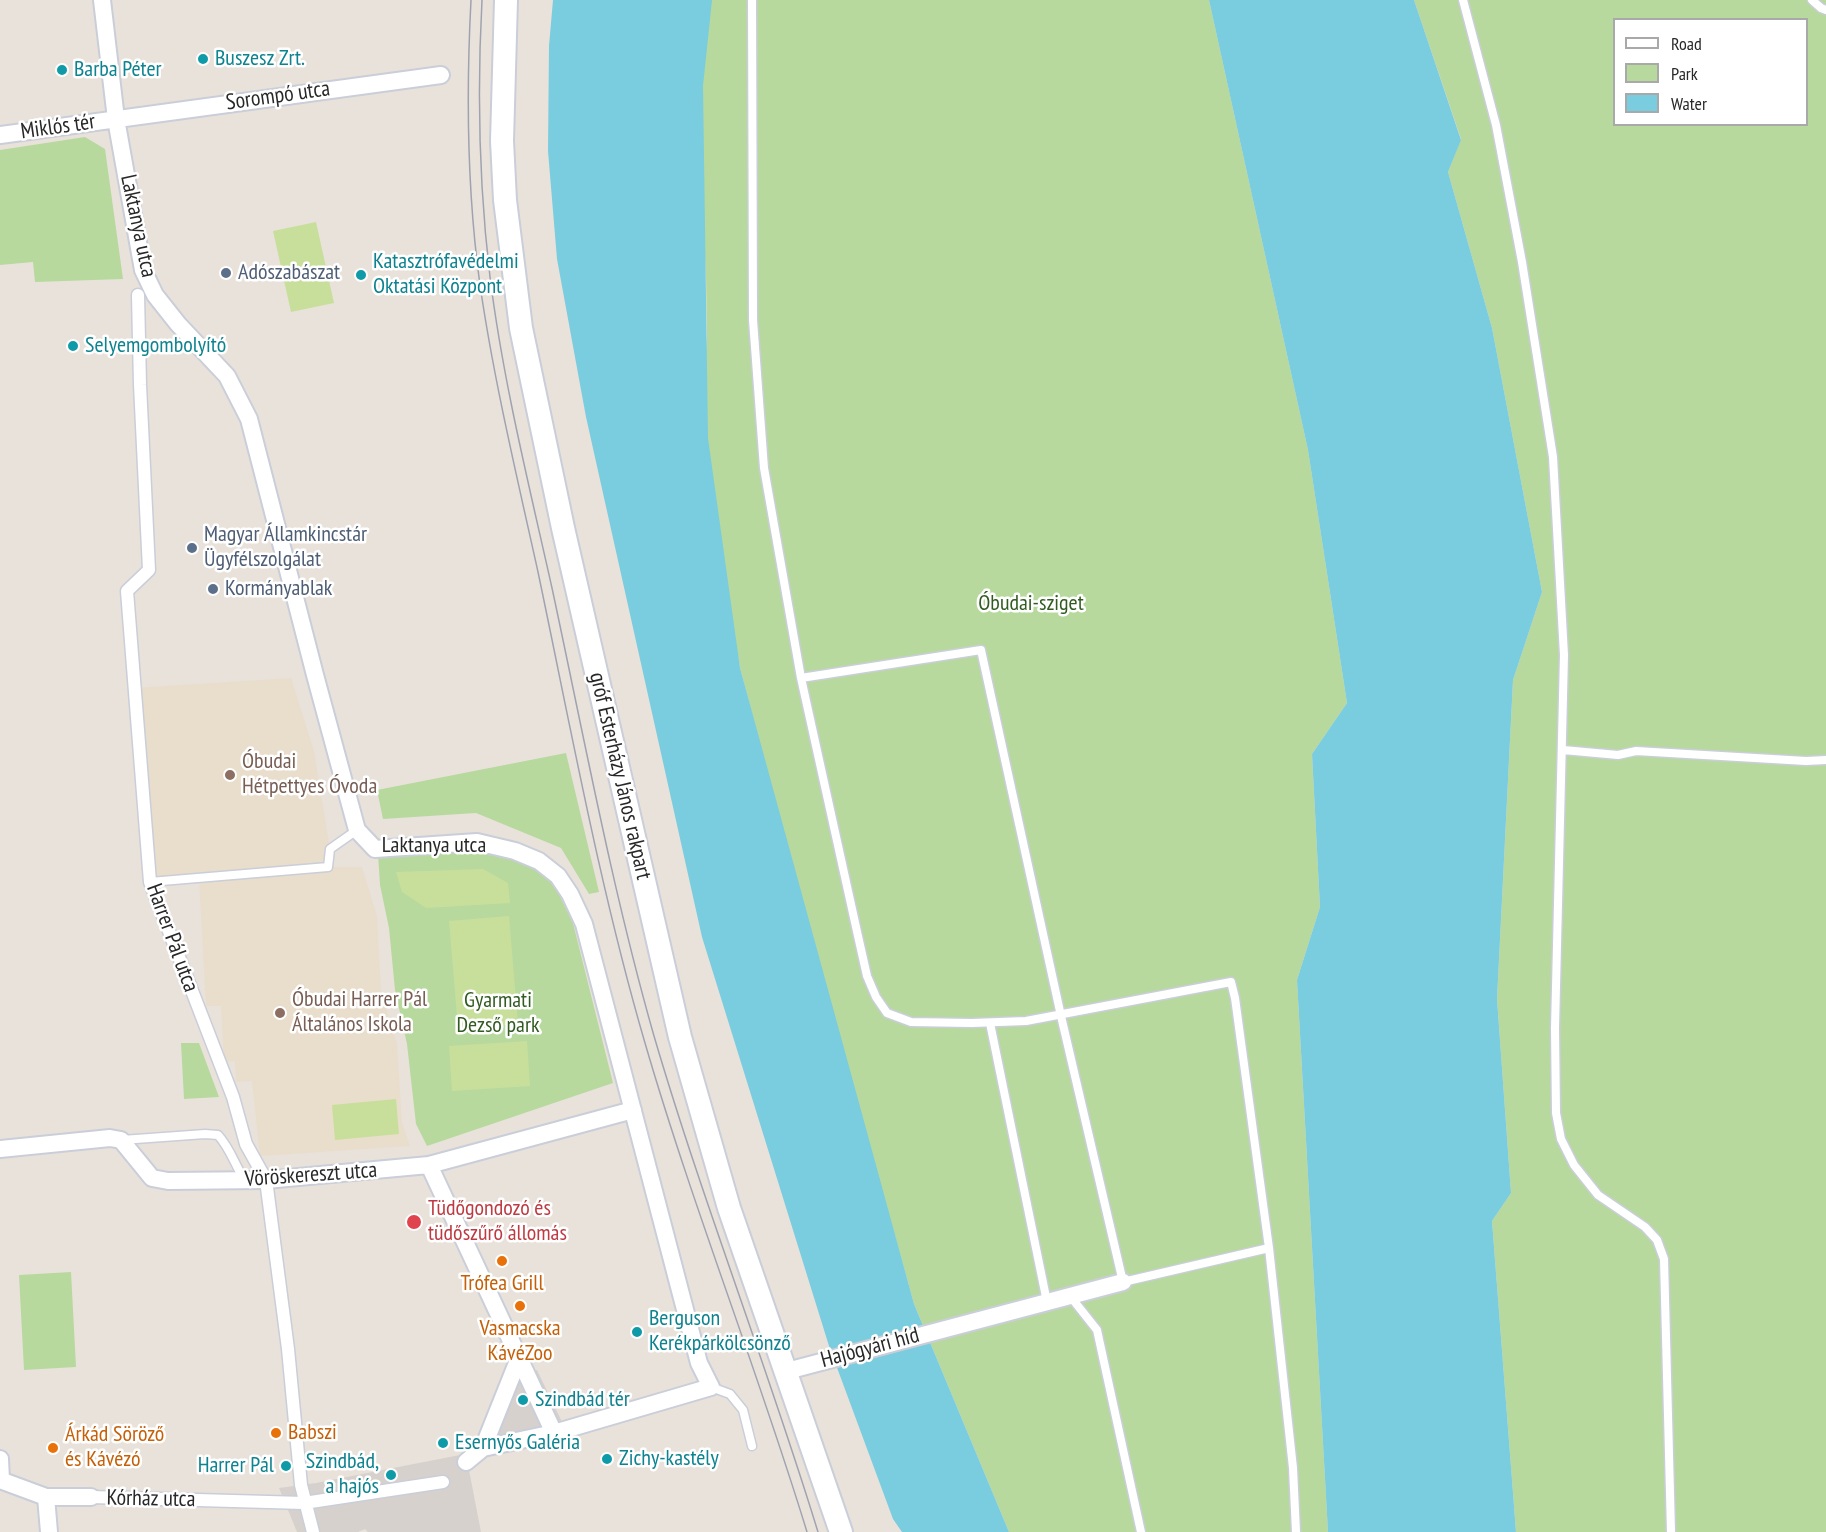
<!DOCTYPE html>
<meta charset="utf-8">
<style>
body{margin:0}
#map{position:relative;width:1826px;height:1532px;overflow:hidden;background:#e9e2db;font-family:"PT Sans Narrow",sans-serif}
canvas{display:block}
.legend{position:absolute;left:1613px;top:18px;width:195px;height:108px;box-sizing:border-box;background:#fff;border:2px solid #a9a9a9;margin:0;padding:8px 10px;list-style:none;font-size:18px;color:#282828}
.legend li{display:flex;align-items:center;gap:12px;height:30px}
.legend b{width:30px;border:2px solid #a9a9a9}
</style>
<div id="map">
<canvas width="1826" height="1532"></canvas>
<ul class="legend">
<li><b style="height:8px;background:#fff"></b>Road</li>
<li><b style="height:16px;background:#b7d99e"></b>Park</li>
<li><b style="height:16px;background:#7accdf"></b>Water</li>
</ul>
</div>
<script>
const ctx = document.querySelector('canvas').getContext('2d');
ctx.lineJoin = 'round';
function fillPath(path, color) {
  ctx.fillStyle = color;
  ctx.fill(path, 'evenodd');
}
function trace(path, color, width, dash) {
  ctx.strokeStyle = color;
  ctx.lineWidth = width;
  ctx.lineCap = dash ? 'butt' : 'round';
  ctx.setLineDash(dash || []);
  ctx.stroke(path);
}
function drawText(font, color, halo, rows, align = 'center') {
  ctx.font = font + ' "PT Sans Narrow",sans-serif';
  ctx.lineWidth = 5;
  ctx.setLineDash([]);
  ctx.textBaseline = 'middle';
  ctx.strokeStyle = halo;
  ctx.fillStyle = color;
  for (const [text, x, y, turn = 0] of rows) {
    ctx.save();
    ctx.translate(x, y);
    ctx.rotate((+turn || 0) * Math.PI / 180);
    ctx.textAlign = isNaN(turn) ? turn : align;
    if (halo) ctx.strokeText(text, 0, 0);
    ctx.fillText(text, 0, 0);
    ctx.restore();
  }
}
fillPath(new Path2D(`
 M 291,678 L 314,751 L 330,849 L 328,867 L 362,867 L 377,916 L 381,992 L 397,1044 L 402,1123 L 410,1146 L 260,1156 L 252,1081 L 236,1082 L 235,1061 L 224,1062 L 221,1006 L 206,1006 L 199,878 L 150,882 L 134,688 Z`), '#e9ddcc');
fillPath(new Path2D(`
 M 692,0 L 1209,0 L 1308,450 L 1347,703 L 1312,754 L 1320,907 L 1297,980 L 1328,1532 L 1009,1532 L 914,1304 L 895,1236 L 883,1213 L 740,668 L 700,439 L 707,336 L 706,277 Z
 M 1414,0 L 1826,0 L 1826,1532 L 1516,1532 L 1492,1221 L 1511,1193 L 1497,999 L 1513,680 L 1542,592 L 1492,328 L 1448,172 L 1461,139 ZM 1614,20 L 1806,20 L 1806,124 L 1614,124 Z
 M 85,137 L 105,149 L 123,279 L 35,282 L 33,262 L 0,265 L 0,150 Z
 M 566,753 L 599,892 L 589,894 L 561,848 L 476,813 L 383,819 L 377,790 Z
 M 476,850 L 513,858 L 538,870 L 554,884 L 573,923 L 613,1083 L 427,1146 L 416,1124 L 407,1044 L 395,990 L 389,928 L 380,885 L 378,854 Z
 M 181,1043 L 199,1043 L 219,1097 L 184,1099 Z
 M 71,1272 L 76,1367 L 24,1370 L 19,1275 Z`), '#b7d99e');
fillPath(new Path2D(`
 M 316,222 L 334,303 L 291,312 L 273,231 Z
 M 483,869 L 508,883 L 510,903 L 426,908 L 402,892 L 396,872 Z
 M 509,916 L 518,1024 L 458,1028 L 449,921 Z
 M 527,1041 L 530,1086 L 452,1091 L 449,1046 Z
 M 396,1099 L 399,1134 L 335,1140 L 332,1105 Z`), '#c8df9b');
fillPath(new Path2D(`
 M 537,1370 L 566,1430 L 483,1448 L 461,1455 L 469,1470 L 481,1532 L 368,1532 L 365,1529 L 358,1532 L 297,1532 L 279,1488 L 316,1483 L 460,1455 L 476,1442 L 501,1382 Z`), '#d6d1cd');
fillPath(new Path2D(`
 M 553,0 L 712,0 L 703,86 L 708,438 L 740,668 L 914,1304 L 1009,1532 L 902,1532 L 893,1519 L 829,1346 L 702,937 L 586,417 L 557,259 L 548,151 L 549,46 Z
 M 1209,0 L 1414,0 L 1461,140 L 1448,172 L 1492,328 L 1542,592 L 1513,680 L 1497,999 L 1511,1193 L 1492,1221 L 1516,1532 L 1328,1532 L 1297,980 L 1320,907 L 1312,754 L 1347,703 L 1308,450 Z`), '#7accdf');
const service = new Path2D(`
 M 752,0 L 753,320 L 764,468 L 801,678 L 858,936 L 867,976 L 876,997 L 887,1013 L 911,1022 L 972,1023 L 1026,1021 L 1231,982 L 1235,998 L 1269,1248
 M 1463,0 L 1496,125 L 1522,262 L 1553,457 L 1564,655 L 1555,1028 L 1556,1113 L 1561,1139 L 1574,1165 L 1598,1195 L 1645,1227 L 1657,1240 L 1664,1259 L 1671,1532
 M 1812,0 L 1821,8 L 1826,10
 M 801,678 L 981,650 L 1061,1016 L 1123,1282 L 1269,1248 L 1293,1468 L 1296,1532
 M 1563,750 L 1618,755 L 1636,751 L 1806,761 L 1826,760
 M 150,882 L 328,867 L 330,849 L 357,830
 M 990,1023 L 1047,1302
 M 122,1140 L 205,1134 L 218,1135 C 230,1148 235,1165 244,1179
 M 1070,1296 L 1097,1330 L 1141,1532
 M 711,1387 L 730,1394 L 743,1410 L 752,1446`);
const pedestrian = new Path2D(`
 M 138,295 L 140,385 L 149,570 L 127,591 L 150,882 L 233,1097 L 246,1144 L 266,1180 L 288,1349 L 301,1485 L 313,1532
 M 91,1497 L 304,1503 L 443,1482`);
const minor = new Path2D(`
 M 102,0 L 116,119 L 143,270 L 155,295 L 178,324 L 227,376 L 249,419 L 315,675 L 357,830 L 375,849 L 477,842 L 515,851 L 539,861 L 558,876 L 570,894 L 584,924 L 699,1363 L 711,1387 L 554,1433 L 483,1448 L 466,1462
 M 0,135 L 441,75
 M 0,1149 L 110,1138 L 121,1140 L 152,1178 L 168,1181 L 266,1180 L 429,1165 L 633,1110
 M 429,1165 L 554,1433
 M 787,1371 L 1123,1282
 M 483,1448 L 519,1358
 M 0,1459 L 1,1480
 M 0,1480 L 46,1497 L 91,1497
 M 46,1497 L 49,1532`);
const secondary = new Path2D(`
 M 506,0 L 502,141 L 505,200 L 521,328 L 563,528 L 680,1037 L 729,1208 L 841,1532`);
trace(service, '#caced8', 11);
trace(pedestrian, '#caced8', 15);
trace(minor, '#caced8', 20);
trace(secondary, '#caced8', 26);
trace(service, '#fff', 8);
trace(pedestrian, '#fff', 12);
trace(minor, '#fff', 16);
trace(secondary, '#fff', 22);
trace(new Path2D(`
 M 471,0 C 466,95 467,191 480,285 C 494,381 517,477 538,572 C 571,729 600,889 645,1043 C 693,1208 757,1368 807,1532
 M 482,0 C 477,93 479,185 490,277 C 503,381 529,485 552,588 C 584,737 612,889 654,1036 C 703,1203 767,1365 818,1532`), '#9fa3b0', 1.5);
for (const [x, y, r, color] of [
 [203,59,6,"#0f9aa8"],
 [62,70,6,"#0f9aa8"],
 [226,273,6,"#5c6f8a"],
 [361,275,6,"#0f9aa8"],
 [73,346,6,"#0f9aa8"],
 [192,548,6,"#5c6f8a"],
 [213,589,6,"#5c6f8a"],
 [230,775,6,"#8d6e63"],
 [280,1013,6,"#8d6e63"],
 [414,1222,8,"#e0444e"],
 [502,1261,6,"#e8710a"],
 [520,1306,6,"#e8710a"],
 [637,1332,6,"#0f9aa8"],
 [523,1400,6,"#0f9aa8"],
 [276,1433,6,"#e8710a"],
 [443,1443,6,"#0f9aa8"],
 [53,1448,6,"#e8710a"],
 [607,1459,6,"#0f9aa8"],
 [286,1466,6,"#0f9aa8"],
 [391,1475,6,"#0f9aa8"]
]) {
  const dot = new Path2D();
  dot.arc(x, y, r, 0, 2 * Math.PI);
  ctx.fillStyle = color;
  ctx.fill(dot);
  trace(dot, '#fff', 2);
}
drawText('22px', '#0d838f', '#fff', [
 ["Buszesz Zrt.",215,59],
 ["Barba Péter",74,70],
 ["Katasztrófavédelmi",373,262],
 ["Oktatási Központ",373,287],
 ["Selyemgombolyító",85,346],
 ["Berguson",649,1319],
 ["Kerékpárkölcsönző",649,1344],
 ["Szindbád tér",535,1400],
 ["Esernyős Galéria",455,1443],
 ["Zichy-kastély",619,1459],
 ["Szindbád,",379,1462,"right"],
 ["a hajós",379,1487,"right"],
 ["Harrer Pál",274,1466,"right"]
], 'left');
drawText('22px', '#282828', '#fff', [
 ["Sorompó utca",278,96,-8],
 ["Miklós tér",58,127,-8],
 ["Laktanya utca",138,226,78],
 ["gróf Esterházy János rakpart",620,776,77],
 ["Laktanya utca",434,846],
 ["Harrer Pál utca",172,938,70],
 ["Vöröskereszt utca",311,1175,-4],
 ["Hajógyári híd",870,1348,-15],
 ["Kórház utca",151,1499,1]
]);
drawText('22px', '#4e5e75', '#fff', [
 ["Adószabászat",238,273],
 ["Magyar Államkincstár",204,535],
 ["Ügyfélszolgálat",204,560],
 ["Kormányablak",225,589]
], 'left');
drawText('22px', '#325b22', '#fff', [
 ["Óbudai-sziget",1031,604],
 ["Gyarmati",498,1001],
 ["Dezső park",498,1026]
]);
drawText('22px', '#785e54', '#fff', [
 ["Óbudai",242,762],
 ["Hétpettyes Óvoda",242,787],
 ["Óbudai Harrer Pál",292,1000],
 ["Általános Iskola",292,1025]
], 'left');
drawText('22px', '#be3a42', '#fff', [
 ["Tüdőgondozó és",428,1209],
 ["tüdőszűrő állomás",428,1234]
], 'left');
drawText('22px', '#c56008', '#fff', [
 ["Trófea Grill",502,1284],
 ["Vasmacska",520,1329],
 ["KávéZoo",520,1354],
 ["Babszi",288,1433,"left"],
 ["Árkád Söröző",65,1435,"left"],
 ["és Kávézó",65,1460,"left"]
]);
</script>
